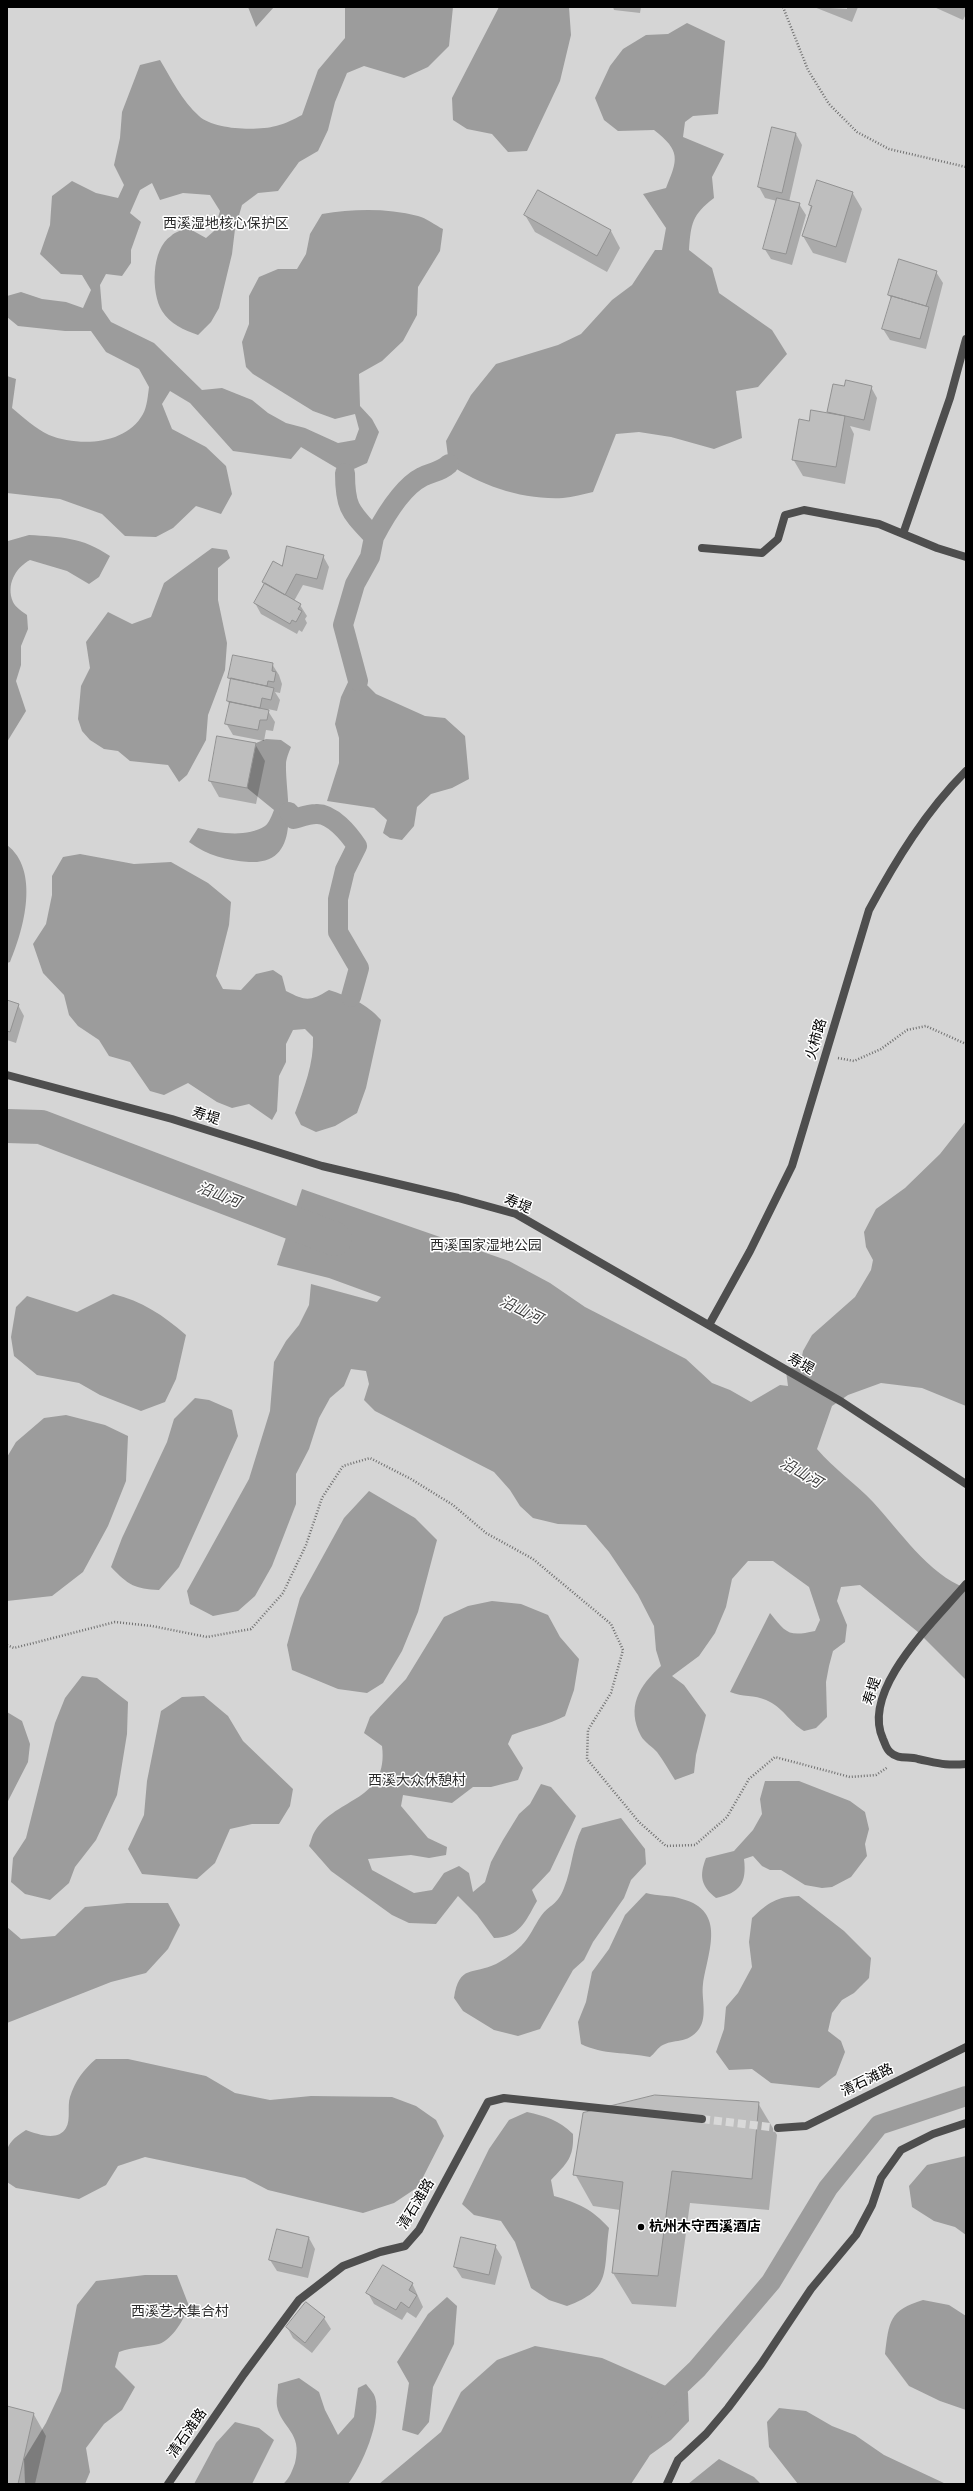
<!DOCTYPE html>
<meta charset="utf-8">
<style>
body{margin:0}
#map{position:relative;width:973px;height:2491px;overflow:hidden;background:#fff;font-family:"Asap Condensed",sans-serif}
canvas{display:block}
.frame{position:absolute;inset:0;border:8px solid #000;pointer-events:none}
</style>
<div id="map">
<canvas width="973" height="2491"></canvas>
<div class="frame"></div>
</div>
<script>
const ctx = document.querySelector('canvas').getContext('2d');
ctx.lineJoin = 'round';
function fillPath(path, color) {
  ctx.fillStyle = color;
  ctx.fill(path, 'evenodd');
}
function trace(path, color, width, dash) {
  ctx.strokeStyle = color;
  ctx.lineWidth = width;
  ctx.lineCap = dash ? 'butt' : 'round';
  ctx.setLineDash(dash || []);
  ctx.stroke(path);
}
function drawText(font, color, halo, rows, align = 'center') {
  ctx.font = font + ' "Asap Condensed","Noto Sans SC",sans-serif';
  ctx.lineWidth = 3;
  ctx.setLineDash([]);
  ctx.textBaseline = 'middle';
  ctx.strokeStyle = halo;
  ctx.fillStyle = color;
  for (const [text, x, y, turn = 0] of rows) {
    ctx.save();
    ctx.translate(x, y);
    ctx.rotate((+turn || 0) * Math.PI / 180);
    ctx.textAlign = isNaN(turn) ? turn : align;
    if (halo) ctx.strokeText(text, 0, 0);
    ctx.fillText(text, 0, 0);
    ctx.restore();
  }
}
fillPath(new Path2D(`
 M 7,7 L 966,7 L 966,2484 L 7,2484 Z`), '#d5d5d5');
fillPath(new Path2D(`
 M 248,7 L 274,7 L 256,27 Z
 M 345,7 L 453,7 L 449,46 L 428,67 L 404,78 L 364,66 L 347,73 L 335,102 L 328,130 L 318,151 L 299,162 L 278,191 L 258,193 L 242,205 L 235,229 L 232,254 L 219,308 L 211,322 L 198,335 C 184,330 170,324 162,311 C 151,293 151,249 171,236 C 175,232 182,230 188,228 L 206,238 L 214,231 L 220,211 L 210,195 L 183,193 L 160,200 L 152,183 L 140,190 L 130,213 L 141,222 L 131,250 L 131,263 L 122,276 L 106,274 L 100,285 L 102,309 L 111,322 L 154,343 L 202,390 L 222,388 L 252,400 L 268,413 L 286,423 L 305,428 L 338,443 L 355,440 L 359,429 L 355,414 L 335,419 L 313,411 L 253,374 L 246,367 L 242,342 L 249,324 L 249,296 L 259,277 L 278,269 L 297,269 L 306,254 L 310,234 L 322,214 C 353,209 387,208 418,216 C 426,218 435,225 443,229 L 440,251 L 418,287 L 417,315 L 403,341 L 382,361 L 359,374 L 360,406 L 372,419 L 379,432 L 367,463 L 345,473 L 301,447 L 291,459 L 233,451 L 190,403 L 170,391 L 162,404 L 172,429 L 206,447 L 226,466 L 232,494 L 221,514 L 196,506 L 173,528 L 156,537 L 125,536 L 102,514 L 60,499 L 7,493 L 7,376 L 16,379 L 12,408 C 23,417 36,429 49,435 C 79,447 126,445 143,414 C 147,407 148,395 149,387 L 139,369 L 106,352 L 91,331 L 65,331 L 18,326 L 7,317 L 7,296 L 21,292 L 42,299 L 66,302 L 83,308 L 91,290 L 82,275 L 61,274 L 40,254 L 50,225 L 52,196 L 72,181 L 96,193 L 118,198 L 124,185 L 114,165 L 120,138 L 122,112 L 140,65 L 160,60 C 171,78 182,101 199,116 C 214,130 257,131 276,126 C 285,124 294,119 302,115 L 318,70 L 345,38 Z
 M 499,7 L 569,7 L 571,35 L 560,81 L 527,151 L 508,152 L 492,134 L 467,129 L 453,120 L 452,98 Z
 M 687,23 L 725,41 L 718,114 L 693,116 L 685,122 L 683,137 L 724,154 L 712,177 L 714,198 C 692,215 691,223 689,250 L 712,268 L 719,293 L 772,330 L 787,354 L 758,387 L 736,391 L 742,438 L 714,449 L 671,437 L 639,432 L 616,434 L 593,492 C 583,494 573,497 563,498 C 523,500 481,486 449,464 L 446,441 L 471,395 L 496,364 L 558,345 L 581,334 L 612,300 L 632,285 L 655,250 L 662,250 L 666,228 L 643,194 L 666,188 C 678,159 681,151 654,130 L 618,131 L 604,120 L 595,98 L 610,66 L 623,49 L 646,35 L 668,34 Z
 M 29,535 C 61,537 82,537 110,556 L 99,577 L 89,584 L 67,571 L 30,560 C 15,568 6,585 13,602 C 15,607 23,612 27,615 L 28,629 L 21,646 L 21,665 L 16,681 L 26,711 L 7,742 L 7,544 L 8,541 Z
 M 212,548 L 227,550 L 230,558 L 218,568 L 218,600 L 227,643 L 225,670 L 208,715 L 206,740 L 187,775 L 179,782 L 168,765 L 130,761 L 118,751 L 104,749 L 90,740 L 82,731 L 78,719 L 81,686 L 90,668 L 86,642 L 108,612 L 132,624 L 151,617 L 164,583 Z
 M 349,680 L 365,683 L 376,694 L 425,716 L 445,718 L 465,736 L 469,779 L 452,788 L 431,794 L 417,807 L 414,826 L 402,840 L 390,838 L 383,833 L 387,820 L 374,808 L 327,801 L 339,763 L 339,738 L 335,724 L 341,697 Z
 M 266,739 L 281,740 L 291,747 C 289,752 286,759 286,764 C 285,798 305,865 249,862 C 226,860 208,856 189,842 L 198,828 C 218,833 246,838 265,826 C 269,823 272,815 274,810 L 247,788 L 256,743 Z
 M 7,845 C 40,870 24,929 10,962 L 7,963 Z
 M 80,854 L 134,864 L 171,862 L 208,883 L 231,902 L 229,925 L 216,976 L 223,989 L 241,990 L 256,974 L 273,970 L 282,976 L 286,991 C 306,1001 309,1002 329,990 C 350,997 366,1003 381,1020 L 366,1088 L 357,1113 L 335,1126 L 316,1132 L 301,1125 L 295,1113 C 304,1088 314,1064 313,1037 L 305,1029 L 293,1030 L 286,1044 L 286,1062 L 279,1076 L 277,1111 L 272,1120 L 249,1104 L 232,1108 L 217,1102 L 188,1083 L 164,1095 L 150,1091 L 130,1062 L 109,1056 L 99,1040 L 78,1026 L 69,1015 L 64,995 L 43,973 L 33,944 L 46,924 L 52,895 L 52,876 L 63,857 Z
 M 966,1121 L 966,1406 L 922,1388 L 881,1383 L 848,1395 L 832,1406 L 817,1449 C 834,1469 855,1483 873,1502 C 899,1530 929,1575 966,1588 L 966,1680 L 918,1632 L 860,1585 L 841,1587 L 837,1601 L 847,1625 L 845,1642 L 833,1651 L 829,1666 L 826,1682 L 827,1717 L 816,1728 L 804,1731 C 789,1722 783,1707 766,1700 C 755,1695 742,1697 730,1692 L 770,1613 C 786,1633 788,1637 815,1631 L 820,1620 L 809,1587 L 773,1561 L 748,1561 L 732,1579 L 726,1607 L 715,1633 L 699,1656 L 672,1676 L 684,1685 L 706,1715 L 696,1755 L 694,1773 L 675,1780 C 669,1771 664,1761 657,1752 C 652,1746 645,1743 641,1736 C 626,1707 639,1686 661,1666 L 656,1650 L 654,1626 L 638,1595 L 609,1552 L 586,1525 L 558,1524 L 533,1518 L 520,1506 L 510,1490 L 494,1472 L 375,1411 L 364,1400 L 369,1384 L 366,1371 L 351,1369 L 344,1386 L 330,1398 L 319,1418 L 309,1449 L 296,1474 L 296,1504 L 272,1566 L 255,1596 L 238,1611 L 213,1616 L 190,1604 L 187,1591 L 249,1479 L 270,1411 L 274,1362 L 286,1341 L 299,1325 L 309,1305 L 311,1284 L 377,1302 L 381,1297 L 329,1278 L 277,1265 L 302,1189 L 509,1261 L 550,1283 L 585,1307 L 686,1359 L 712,1383 L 730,1390 L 751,1402 L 780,1385 L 788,1386 L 786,1371 L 801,1362 L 803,1351 L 812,1335 L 855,1297 L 871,1270 L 873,1260 L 866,1247 L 864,1232 L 876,1209 L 905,1188 L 940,1154 Z
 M 113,1294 C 142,1301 163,1315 186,1335 L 176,1379 L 165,1402 L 141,1411 L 100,1395 L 79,1383 L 37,1375 L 14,1356 L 11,1337 L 16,1307 L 27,1296 L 77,1312 Z
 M 195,1398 L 209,1400 L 232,1410 L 238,1436 L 179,1567 L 159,1590 C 135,1589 128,1585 111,1567 L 122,1538 L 167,1442 L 174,1419 Z
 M 66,1415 L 105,1425 L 128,1436 L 126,1481 L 108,1526 L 83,1572 L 52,1596 L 7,1601 L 7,1457 L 16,1442 L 44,1418 Z
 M 369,1491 L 415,1518 L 437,1540 L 418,1612 L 402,1651 L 383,1683 L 367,1693 L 338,1689 L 292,1670 L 287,1645 L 300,1598 L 344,1518 Z
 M 492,1601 L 521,1604 L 548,1615 L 560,1637 L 579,1659 L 574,1690 L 565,1716 C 548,1725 530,1728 512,1735 L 508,1744 L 523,1768 L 518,1780 L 491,1787 L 473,1787 L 452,1803 L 403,1795 L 401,1806 L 428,1838 L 447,1847 L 446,1855 L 429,1858 L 411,1855 L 368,1859 L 372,1870 L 414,1893 L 432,1890 L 444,1873 L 459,1866 L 469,1873 L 473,1892 L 485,1882 L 491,1862 L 503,1840 L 519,1814 L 530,1804 L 541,1784 L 551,1787 L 576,1816 L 550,1871 L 532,1890 L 537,1901 C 525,1922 520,1937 494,1938 L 477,1915 L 458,1896 L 436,1924 L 409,1923 L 392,1915 L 331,1871 L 309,1846 C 311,1842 312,1835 315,1831 C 337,1797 389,1801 382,1746 L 364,1733 L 370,1717 L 406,1679 L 444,1617 L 468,1606 Z
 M 82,1676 L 97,1678 L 128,1702 L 127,1734 L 117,1795 L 96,1840 L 75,1867 L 69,1883 L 50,1900 L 25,1894 L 11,1882 L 13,1858 L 26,1838 L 55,1723 L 65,1698 Z
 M 204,1696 L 228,1716 L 243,1741 L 293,1789 L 290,1806 L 279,1824 L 252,1824 L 230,1829 L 215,1863 L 197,1879 L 142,1874 L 128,1849 L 144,1815 L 147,1781 L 161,1711 L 182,1697 Z
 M 7,1712 L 22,1721 L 30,1744 L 28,1762 L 7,1803 Z
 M 765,1781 L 799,1781 L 850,1801 L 865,1812 L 869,1829 L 865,1844 L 867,1856 L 851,1877 L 832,1887 L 822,1888 L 805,1885 L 781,1870 L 770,1870 L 762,1866 L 753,1856 L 744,1859 C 747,1883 740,1893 716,1898 C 701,1886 699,1876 706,1858 L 734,1851 L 753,1830 L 762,1814 L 760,1799 Z
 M 621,1818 L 645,1849 L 646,1864 L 631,1880 L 624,1898 L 593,1942 L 584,1960 L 573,1970 L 540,2029 L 518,2036 L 494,2030 L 463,2011 L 454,1998 C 459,1964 473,1975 496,1964 C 504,1960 515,1952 521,1946 C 530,1937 534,1926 541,1916 C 550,1904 557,1906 564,1888 C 572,1869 572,1847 582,1828 Z
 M 646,1893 C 657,1896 671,1895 682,1899 C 727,1911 708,1951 703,1984 C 701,1998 708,2016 699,2029 C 687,2045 674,2038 661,2046 C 657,2049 654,2054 650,2057 C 627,2052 603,2055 581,2044 L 578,2022 L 586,2002 L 592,1972 L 609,1949 L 625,1915 Z
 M 799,1896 L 844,1931 L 871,1958 L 869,1978 L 854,1993 L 842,2000 L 832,2013 L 828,2031 L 841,2041 L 845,2052 L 836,2075 L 819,2088 L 771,2083 L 752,2069 L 729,2070 L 716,2052 L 724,2029 L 726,2007 L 738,1993 L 752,1967 L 749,1942 L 752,1918 C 769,1902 776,1897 799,1896 Z
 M 127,1903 L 168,1903 L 180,1925 L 168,1949 L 146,1973 L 111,1982 L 7,2023 L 7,1927 L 21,1939 L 55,1936 L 85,1907 Z
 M 96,2059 L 128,2059 L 206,2076 L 235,2093 L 270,2100 L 311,2096 L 392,2097 L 416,2106 L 436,2120 L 444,2136 L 418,2187 L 394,2203 L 363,2213 L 268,2190 L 245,2178 L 145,2157 L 118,2166 L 106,2185 L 79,2199 L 16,2188 L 7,2182 C 7,2154 0,2146 26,2130 C 37,2134 58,2142 66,2128 C 71,2119 67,2106 70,2097 C 75,2081 84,2069 96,2059 Z
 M 527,2112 C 545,2116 559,2120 573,2134 C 574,2158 567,2163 551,2180 L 554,2196 C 578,2203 592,2209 609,2228 C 603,2269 613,2290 567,2306 L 549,2300 L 531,2288 L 515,2242 L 501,2221 L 474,2215 L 462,2204 L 489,2149 L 509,2120 Z
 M 966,2156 L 966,2235 L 955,2227 L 934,2221 L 912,2207 L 909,2186 L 927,2165 Z
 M 145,2275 L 177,2275 L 189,2306 C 184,2319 173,2339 159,2344 C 146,2347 133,2347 119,2352 L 115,2367 L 135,2387 L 122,2410 L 104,2424 L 86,2448 L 90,2472 L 85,2484 L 25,2484 L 24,2459 L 46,2423 L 61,2391 L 77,2305 L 96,2281 Z
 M 447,2297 L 457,2306 L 454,2344 L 433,2387 L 429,2422 L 418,2435 L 402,2430 L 409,2383 L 397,2362 L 428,2314 Z
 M 923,2300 L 949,2305 L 966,2316 L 966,2410 L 940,2401 L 909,2386 L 885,2354 C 889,2322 889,2310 923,2300 Z
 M 535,2346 L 602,2358 L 675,2390 L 684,2381 L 688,2393 L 689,2421 L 671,2440 L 650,2455 L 631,2484 L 379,2484 L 441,2432 L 461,2392 L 497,2360 Z
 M 299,2378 L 319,2392 L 325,2410 L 338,2435 L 354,2417 L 358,2388 L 366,2384 C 369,2388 374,2393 375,2397 C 382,2420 362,2466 348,2484 L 283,2484 C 290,2478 292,2471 295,2463 C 303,2432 281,2428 277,2406 C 276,2399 278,2391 278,2384 Z
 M 779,2408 L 806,2411 L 832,2426 L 855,2435 L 884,2455 L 946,2484 L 798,2484 L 769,2447 L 767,2422 Z
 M 235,2422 L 259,2428 L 274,2440 L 252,2484 L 194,2484 L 216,2443 Z
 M 719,2459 L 754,2477 L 761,2484 L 688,2484 Z`), '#9c9c9c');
fillPath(new Path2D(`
 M 613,7 L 641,7 L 640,13 L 614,10 Z
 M 814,7 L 847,9 L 847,7 L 858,7 L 852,22 Z
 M 934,7 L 966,7 L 966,14 L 963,20 Z
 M 796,134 L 802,145 L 789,202 L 799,204 L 806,215 L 792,265 L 771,259 L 764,248 L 777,201 L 765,198 L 759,187 Z
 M 817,181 L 852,192 L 862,209 L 846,263 L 813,253 L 803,236 Z
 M 539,191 L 611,231 L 620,248 L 607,272 L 535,232 L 525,215 Z
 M 936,272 L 943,283 L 926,349 L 890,340 L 883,329 L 892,300 L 889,295 Z
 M 845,387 L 871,387 L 877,398 L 870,431 L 850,426 L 854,434 L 845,484 L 803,476 L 793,459 L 810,422 L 829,414 L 828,412 Z
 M 323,556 L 329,567 L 323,590 L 303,585 L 294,601 L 300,605 L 307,616 L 305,619 L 307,623 L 302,632 L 299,630 L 297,634 L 261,614 L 255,603 L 274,562 L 283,568 Z
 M 234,656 L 272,664 L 279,675 L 282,684 L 280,693 L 275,692 L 280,700 L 277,711 L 268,709 L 268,711 L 275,722 L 273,731 L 266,730 L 264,741 L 233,735 L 226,723 L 230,706 L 228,701 Z
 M 255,744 L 265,761 L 256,804 L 219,797 L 210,781 Z
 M 7,1002 L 18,1005 L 24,1016 L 16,1043 L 7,1040 Z
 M 758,2103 L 777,2135 L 769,2210 L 690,2203 L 676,2307 L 632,2304 L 613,2273 L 620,2210 L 593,2206 L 575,2174 Z
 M 309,2238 L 315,2249 L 308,2278 L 277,2271 L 270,2260 Z
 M 495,2246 L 502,2257 L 495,2285 L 462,2278 L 455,2267 Z
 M 412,2283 L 423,2307 L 416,2318 L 407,2312 L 402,2320 L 374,2304 L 368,2293 Z
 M 324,2318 L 331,2329 L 312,2353 L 293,2338 L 287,2327 Z
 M 7,2407 L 33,2413 L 46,2436 L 35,2484 L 7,2484 Z`), '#0003');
trace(new Path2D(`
 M 345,473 C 345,509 351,512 374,537 L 370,557 L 355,584 L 343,625 L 358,681
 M 374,537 C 384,518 402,487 422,477 C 433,471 439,473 449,464
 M 289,812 L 294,819 C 301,817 309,814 316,814 C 332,813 349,834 357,846 L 345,870 L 338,899 L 338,932 L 359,968 L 351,997
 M 656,2408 L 697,2369 L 771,2282 L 828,2188 L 879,2125 L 966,2096`), '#9c9c9c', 20);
trace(new Path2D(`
 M 7,1126 L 41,1127 L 335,1239`), '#9c9c9c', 34);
const building = new Path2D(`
 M 772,127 L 796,133 L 782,193 L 758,187 Z
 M 817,180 L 853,192 L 836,247 L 802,236 L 812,206 L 809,205 Z
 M 538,190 L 611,230 L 597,256 L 524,215 Z
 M 777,198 L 800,203 L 786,254 L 763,249 Z
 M 899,259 L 937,271 L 926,306 L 888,295 Z
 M 892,296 L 929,307 L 920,339 L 882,329 Z
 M 846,380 L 872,386 L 864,420 L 827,412 L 833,384 L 844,386 Z
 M 811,410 L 845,416 L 836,467 L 792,460 L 799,419 L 809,421 Z
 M 287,546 L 324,555 L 317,579 L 296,574 L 285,595 L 262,582 L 273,561 L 282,566 Z
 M 265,583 L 301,604 L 298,609 L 302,611 L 296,622 L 292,620 L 290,624 L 254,603 Z
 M 233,655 L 273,663 L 272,671 L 276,672 L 274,682 L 268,681 L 267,686 L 228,678 Z
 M 231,678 L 274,688 L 271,700 L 262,698 L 260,708 L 227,701 Z
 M 230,702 L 269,710 L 267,720 L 260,720 L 258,730 L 225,724 Z
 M 217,736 L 256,743 L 247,788 L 209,781 Z
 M 7,1000 L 19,1004 L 10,1032 L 7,1031 Z
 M 655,2095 L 759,2102 L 752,2179 L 672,2171 L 658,2276 L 612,2273 L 623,2182 L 573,2175 L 583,2113 Z
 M 277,2229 L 309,2237 L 302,2268 L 269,2260 Z
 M 461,2237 L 496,2245 L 489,2275 L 454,2267 Z
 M 383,2265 L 413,2283 L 409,2290 L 417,2295 L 409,2308 L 401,2302 L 396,2310 L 366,2293 Z
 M 306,2302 L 325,2317 L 305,2343 L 286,2327 Z
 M 7,2406 L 34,2413 L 18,2484 L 7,2484 Z`);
fillPath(building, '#bebebe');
trace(building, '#929292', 1);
trace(new Path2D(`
 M 702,2119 L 778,2128`), '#d9d9d9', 8, [8, 4]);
trace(new Path2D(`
 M 783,7 L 808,70 L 829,104 L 857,132 L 889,149 L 966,167
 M 838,1058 L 854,1061 L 881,1049 L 907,1030 L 926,1026 L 966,1044
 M 7,1645 L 14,1648 L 115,1622 L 152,1626 L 207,1637 L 251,1629 L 283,1593 L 306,1545 L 322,1498 L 343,1466 L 370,1458 L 411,1479 L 453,1505 L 486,1533 L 533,1559 L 611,1624 L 623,1650 L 611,1693 L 588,1730 L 587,1759 L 639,1822 L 666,1846 L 695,1845 L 727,1817 L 749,1779 L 775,1757 L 850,1777 L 876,1775 L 888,1767`), '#707070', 2.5, [1, 2]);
trace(new Path2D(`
 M 903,534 L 950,398 L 966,339
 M 702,548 L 762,553 L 778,539 L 785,515 L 804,510 L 879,524 L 937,548 L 966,557
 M 7,1075 L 172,1119 L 322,1166 L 458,1198 L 516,1214 L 842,1402 L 966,1484
 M 709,1325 L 750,1251 L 792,1166 L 869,910 C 896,860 926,811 966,771
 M 966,1584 C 936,1620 860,1689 883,1739 C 885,1743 886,1749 890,1752 C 898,1760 908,1756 918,1759 C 938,1763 945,1766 966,1764`), '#4e4e4e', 8);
trace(new Path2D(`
 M 667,2484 L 678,2460 L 706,2434 L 728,2408 L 761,2364 L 811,2289 L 856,2235 L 872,2205 L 881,2178 L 901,2150 L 933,2134 L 966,2123`), '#4e4e4e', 8);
trace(new Path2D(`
 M 778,2128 L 806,2126 L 966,2047
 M 168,2484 L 244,2374 L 299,2300 L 343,2266 L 380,2252 L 405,2246 L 419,2230 L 488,2102 L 504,2098 L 702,2119`), '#4e4e4e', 8);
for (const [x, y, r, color] of [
 [641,2227,4,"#000"]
]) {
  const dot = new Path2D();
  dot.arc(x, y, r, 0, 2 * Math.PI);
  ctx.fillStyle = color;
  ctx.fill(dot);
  trace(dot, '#fff', 1.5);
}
drawText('14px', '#2c2c2c', '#fff', [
 ["西溪湿地核心保护区",226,224],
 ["西溪国家湿地公园",486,1246],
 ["西溪大众休憩村",417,1781],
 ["西溪艺术集合村",180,2312]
]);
drawText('14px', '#000', '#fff', [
 ["火柿路",816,1039,-74],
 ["寿堤",206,1116,17],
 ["寿堤",518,1204,22],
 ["寿堤",801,1364,29],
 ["寿堤",872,1691,-73],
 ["清石滩路",867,2080,-26],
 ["清石滩路",416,2204,-59],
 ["清石滩路",187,2433,-55]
]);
drawText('bold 14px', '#000', '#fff', [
 ["杭州木守西溪酒店",649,2227]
], 'left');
drawText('italic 15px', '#3d3d3d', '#fff', [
 ["沿山河",219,1195,21],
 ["沿山河",521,1310,26],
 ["沿山河",801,1473,30]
]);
</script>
